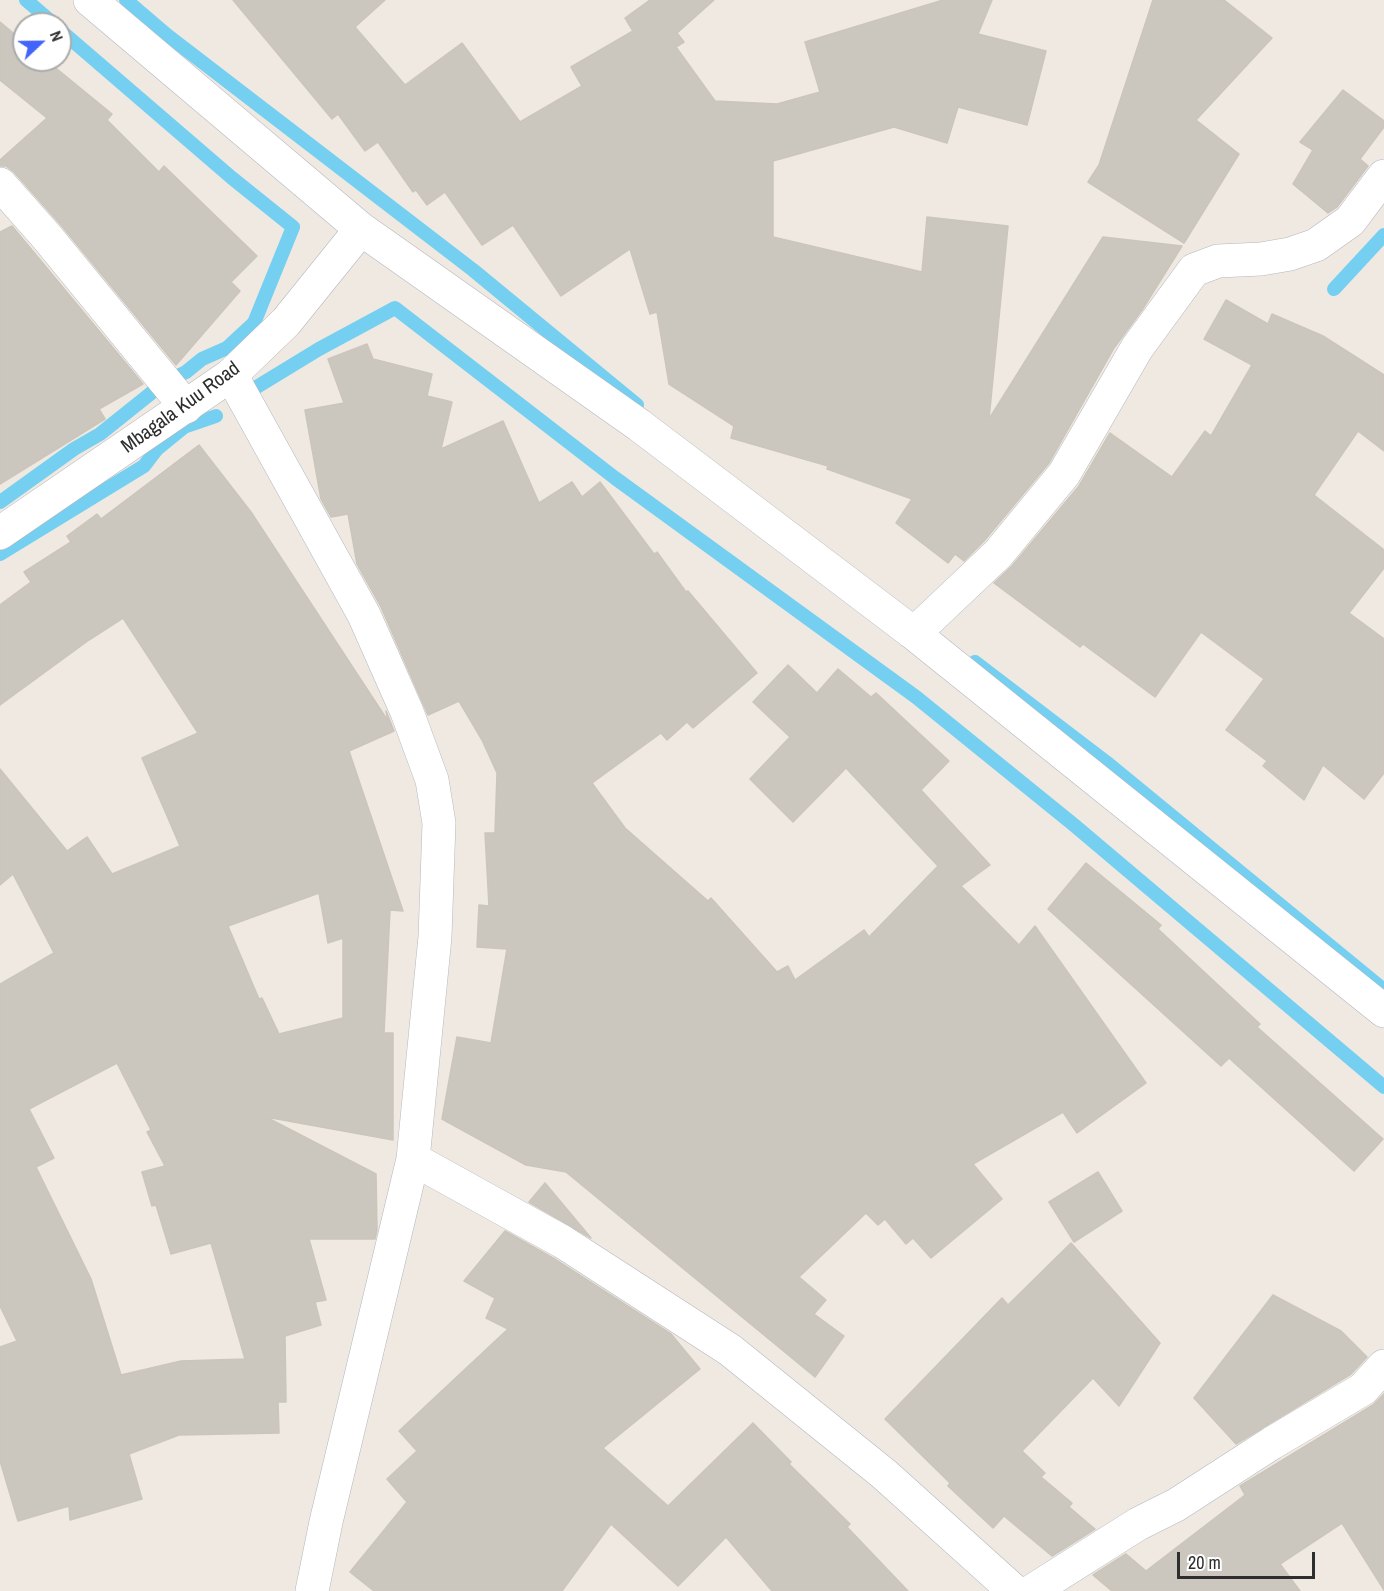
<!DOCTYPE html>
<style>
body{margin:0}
#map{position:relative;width:1384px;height:1591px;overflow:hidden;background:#efe9e1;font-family:"Archivo Narrow",sans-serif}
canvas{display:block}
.north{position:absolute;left:12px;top:12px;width:60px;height:60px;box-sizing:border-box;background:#fff;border:2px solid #ababab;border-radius:50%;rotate:68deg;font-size:16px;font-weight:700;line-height:24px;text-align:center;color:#2e2e2e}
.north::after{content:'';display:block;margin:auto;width:21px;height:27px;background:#4264fb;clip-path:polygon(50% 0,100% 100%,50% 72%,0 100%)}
.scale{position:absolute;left:1177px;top:1552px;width:138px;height:27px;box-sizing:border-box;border:3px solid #2e2e2e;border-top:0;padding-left:8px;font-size:18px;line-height:21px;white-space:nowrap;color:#2e2e2e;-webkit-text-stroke:4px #fff;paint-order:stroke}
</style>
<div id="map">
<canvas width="1384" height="1591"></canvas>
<div class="north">N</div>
<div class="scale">20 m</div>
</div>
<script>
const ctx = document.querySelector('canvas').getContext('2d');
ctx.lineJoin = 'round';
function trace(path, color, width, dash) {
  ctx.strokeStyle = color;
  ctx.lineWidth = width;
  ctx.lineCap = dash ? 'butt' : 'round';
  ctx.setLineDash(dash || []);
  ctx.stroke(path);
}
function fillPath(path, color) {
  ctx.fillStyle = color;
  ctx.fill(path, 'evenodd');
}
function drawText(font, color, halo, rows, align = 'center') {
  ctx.font = font + ' "Archivo Narrow",sans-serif';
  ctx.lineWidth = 4.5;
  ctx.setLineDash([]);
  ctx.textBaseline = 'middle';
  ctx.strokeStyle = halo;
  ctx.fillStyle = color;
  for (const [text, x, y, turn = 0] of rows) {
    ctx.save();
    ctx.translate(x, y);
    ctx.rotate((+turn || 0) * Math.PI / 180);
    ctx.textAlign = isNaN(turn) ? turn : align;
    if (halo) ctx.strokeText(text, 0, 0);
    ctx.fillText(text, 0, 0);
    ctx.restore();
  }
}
trace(new Path2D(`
 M 26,0 L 54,24
 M 126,0 L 167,35 L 473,270 L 637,405
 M 1334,289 L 1384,235
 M 255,388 L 319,349 L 395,308 L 615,478 L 916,697 L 1074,825 L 1384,1087
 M 0,502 L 74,449 L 100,434 L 165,382 L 186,372 L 202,359 L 227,348 L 254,323 L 293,227 L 232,178 L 60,30
 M 0,554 L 144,466 L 157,449 L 184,427 L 216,416
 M 975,662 L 1106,762 L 1384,990`), '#75cff0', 14);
const building = new Path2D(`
 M 233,0 L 385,0 L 355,27 L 405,85 L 462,43 L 520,122 L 582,86 L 571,67 L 633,31 L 625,18 L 650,0 L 714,0 L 677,33 L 684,42 L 676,47 L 715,101 L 777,104 L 820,92 L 805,42 L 943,0 L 992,0 L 978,34 L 1046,51 L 1027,125 L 958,107 L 947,143 L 894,127 L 773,161 L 773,237 L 922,272 L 927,217 L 1008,226 L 989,419 L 1103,237 L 1182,246 L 1142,310 L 1114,348 L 1049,463 L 984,541 L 964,561 L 955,554 L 948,563 L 896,523 L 912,499 L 827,469 L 828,466 L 731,438 L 734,426 L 669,384 L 657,312 L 650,314 L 630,249 L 561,296 L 513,225 L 482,245 L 445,192 L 427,205 L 416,190 L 413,192 L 378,142 L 365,151 L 338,114 L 332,119 Z
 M 1153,0 L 1224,0 L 1272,38 L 1196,120 L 1239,154 L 1184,243 L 1088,182 L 1099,165 Z
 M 0,22 L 24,42 L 24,60 L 46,60 L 112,114 L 107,120 L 159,172 L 164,166 L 257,256 L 231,282 L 240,291 L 176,365 L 61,225 L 14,172 L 6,166 L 0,166 L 0,160 L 47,118 L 0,80 Z
 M 1343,90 L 1384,121 L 1384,127 L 1360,159 L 1368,166 L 1337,207 L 1328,213 L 1293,184 L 1313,150 L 1300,142 Z
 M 12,226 L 143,384 L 99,409 L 105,419 L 0,484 L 0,232 Z
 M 1226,300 L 1268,324 L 1272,314 L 1323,336 L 1384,375 L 1384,451 L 1358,431 L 1314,495 L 1384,550 L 1384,568 L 1349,613 L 1384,639 L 1384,773 L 1364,799 L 1323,765 L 1304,800 L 1263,766 L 1267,761 L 1226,730 L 1264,679 L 1201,632 L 1155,697 L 1083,644 L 1080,647 L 994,583 L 1012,566 L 1079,486 L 1110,433 L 1172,477 L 1205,431 L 1211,436 L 1252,365 L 1204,339 Z
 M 367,344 L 373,359 L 432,374 L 427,396 L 452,402 L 441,449 L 503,421 L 539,503 L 572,482 L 582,497 L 600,482 L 654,554 L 657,552 L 686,592 L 688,591 L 757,673 L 693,728 L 687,722 L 667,740 L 661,733 L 592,783 L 625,828 L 708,901 L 711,898 L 777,972 L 788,966 L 795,980 L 864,930 L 869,937 L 938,866 L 846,768 L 793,822 L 750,779 L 790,737 L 753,702 L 788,665 L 817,693 L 838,669 L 871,697 L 876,693 L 949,761 L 921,790 L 990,865 L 961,886 L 1019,945 L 1035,926 L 1146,1083 L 1077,1133 L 1063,1112 L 973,1164 L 1002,1199 L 931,1258 L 913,1238 L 906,1244 L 885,1219 L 878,1225 L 866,1213 L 799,1277 L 826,1300 L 814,1314 L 844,1336 L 815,1377 L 566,1172 L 526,1165 L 442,1119 L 457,1037 L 491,1043 L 507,949 L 477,947 L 479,905 L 489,906 L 485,833 L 495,833 L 497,773 L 482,740 L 459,701 L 428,715 L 381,607 L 357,564 L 348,514 L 331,517 L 321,499 L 305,410 L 344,403 L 328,359 Z
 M 199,445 L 251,512 L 388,721 L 386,711 L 394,731 L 349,751 L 403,911 L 390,910 L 384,1033 L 393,1033 L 393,1140 L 266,1117 L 376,1174 L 377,1230 L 375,1239 L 309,1239 L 326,1300 L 315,1302 L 321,1325 L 285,1336 L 286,1402 L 278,1402 L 279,1433 L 179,1435 L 129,1454 L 142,1499 L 70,1520 L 69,1506 L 18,1521 L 0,1461 L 0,1347 L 17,1341 L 0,1306 L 0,984 L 54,953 L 13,874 L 0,885 L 0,769 L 67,851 L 87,837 L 112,874 L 180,846 L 142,758 L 198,733 L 123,618 L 89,640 L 0,705 L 0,605 L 31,582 L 24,572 L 71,542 L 67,536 L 97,514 L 101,519 ZM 319,893 L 328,943 L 343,938 L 343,1018 L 279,1034 L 262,998 L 259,999 L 228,926 ZM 117,1063 L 151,1130 L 147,1132 L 165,1166 L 142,1172 L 152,1206 L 156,1205 L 171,1254 L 211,1243 L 245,1359 L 181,1361 L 121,1375 L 91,1279 L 36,1167 L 54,1158 L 29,1109 Z
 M 1086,863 L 1161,925 L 1158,929 L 1260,1024 L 1257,1027 L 1383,1139 L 1354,1171 L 1229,1058 L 1221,1066 L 1048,909 Z
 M 1098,1172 L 1122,1211 L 1074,1242 L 1049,1202 Z
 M 545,1183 L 591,1238 L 529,1202 Z
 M 505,1231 L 553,1258 L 671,1334 L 700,1369 L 603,1448 L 668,1506 L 753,1423 L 791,1462 L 789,1464 L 850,1524 L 847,1527 L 908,1591 L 772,1591 L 726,1537 L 678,1586 L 611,1524 L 562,1591 L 374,1591 L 350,1572 L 407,1502 L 387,1479 L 417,1451 L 399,1431 L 508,1329 L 486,1318 L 495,1298 L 464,1281 Z
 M 1071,1243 L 1160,1343 L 1119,1406 L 1093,1378 L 1022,1451 L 1045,1473 L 1041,1477 L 1072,1503 L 1069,1507 L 1095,1529 L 1052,1556 L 1004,1516 L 993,1528 L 948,1486 L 950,1483 L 885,1419 L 1002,1298 L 1008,1305 Z
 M 1273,1295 L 1341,1331 L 1367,1357 L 1351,1374 L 1236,1444 L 1194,1398 Z
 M 1384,1394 L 1384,1590 L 1342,1523 L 1280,1564 L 1300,1591 L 1112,1591 L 1093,1575 L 1126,1554 L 1146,1571 L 1245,1495 L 1240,1486 L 1373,1405 Z`);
fillPath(building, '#cbc7bf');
trace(building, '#cbc5ba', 1.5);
const minor = new Path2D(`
 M 0,184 L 47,237 L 186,407
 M 231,375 L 364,615 L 407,712 L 432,780 L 439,823 L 435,937 L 413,1159 L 326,1522 L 312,1591
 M 912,632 L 924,624 L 998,554 L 1064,474 L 1137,348 L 1194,270 L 1218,261 L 1261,259 L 1290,254 L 1316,245 L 1350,221 L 1384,176
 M 413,1159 L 563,1242 L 730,1350 L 884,1474 L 1014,1591
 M 1032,1591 L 1138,1524 L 1176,1505 L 1272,1443 L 1363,1389 L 1384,1366`);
const tertiary = new Path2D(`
 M 90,0 L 361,229 L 639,425 L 912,632 L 1384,1011
 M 0,533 L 231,375 L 286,322 L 361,229`);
trace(minor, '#b4b7c1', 34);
trace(tertiary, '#b4b7c1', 34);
trace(minor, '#fff', 33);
trace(tertiary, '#fff', 33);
drawText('20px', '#2e2e2e', '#fff', [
 ["Mbagala Kuu Road",181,408,-36]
]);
</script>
